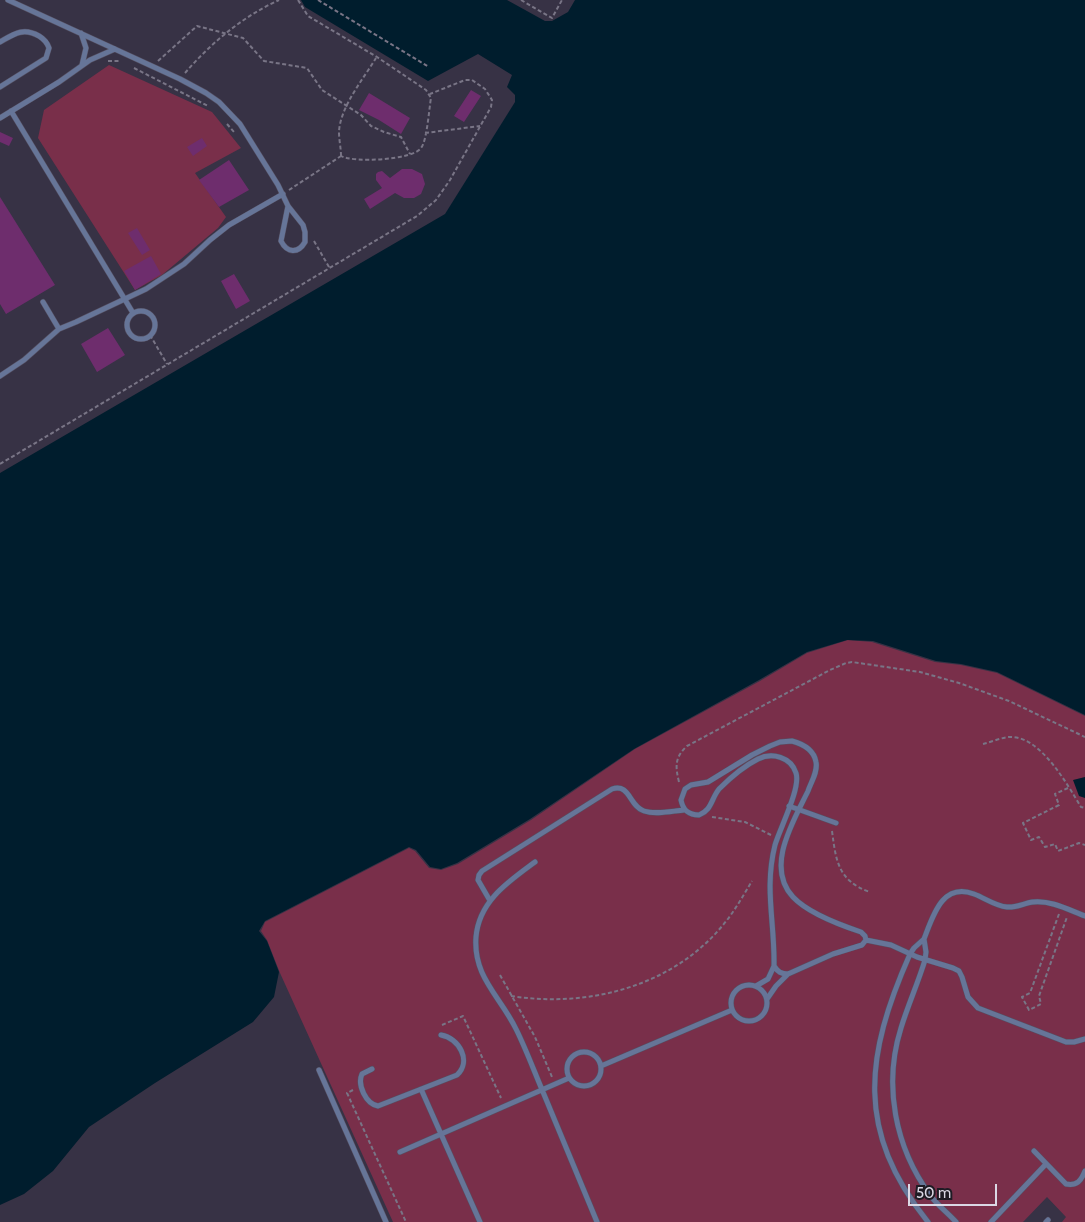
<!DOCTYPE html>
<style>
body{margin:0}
#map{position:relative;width:1085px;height:1222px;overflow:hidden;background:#373245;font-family:Cabin,sans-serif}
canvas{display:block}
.scale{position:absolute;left:908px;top:1184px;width:89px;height:22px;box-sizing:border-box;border:2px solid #dbd8e5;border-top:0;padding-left:6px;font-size:15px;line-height:18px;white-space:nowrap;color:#dbd8e5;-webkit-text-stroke:4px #1e1b24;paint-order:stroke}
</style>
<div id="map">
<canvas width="1085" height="1222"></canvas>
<div class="scale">50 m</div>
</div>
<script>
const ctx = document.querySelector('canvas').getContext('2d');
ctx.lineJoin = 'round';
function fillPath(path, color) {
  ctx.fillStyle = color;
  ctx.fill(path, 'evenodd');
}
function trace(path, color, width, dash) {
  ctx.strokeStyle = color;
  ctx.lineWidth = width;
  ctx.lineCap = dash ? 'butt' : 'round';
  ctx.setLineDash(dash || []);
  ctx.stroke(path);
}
fillPath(new Path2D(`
 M 109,65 L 212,112 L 241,148 L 195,173 L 226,217 L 218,228 L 162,275 L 135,290 L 38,138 L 44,110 Z
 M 848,640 L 872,642 L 935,662 L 961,665 L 997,673 L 1085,716 L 1085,1222 L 1062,1222 L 1066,1217 L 1047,1197 L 1023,1222 L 393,1222 L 280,973 L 267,940 L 261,931 L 265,922 L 409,848 L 415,851 L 429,868 L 441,870 L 458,864 L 531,820 L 635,749 L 760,681 L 807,653 Z`), '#792f4a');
fillPath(new Path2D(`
 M 301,0 L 507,0 L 545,21 L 552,21 L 568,12 L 575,0 L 1085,0 L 1085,715 L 997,672 L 961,664 L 936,661 L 873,641 L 847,640 L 807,652 L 759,680 L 634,749 L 530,819 L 457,863 L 441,869 L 430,867 L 416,850 L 409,847 L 265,921 L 259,931 L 267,941 L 279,972 L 274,997 L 253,1022 L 155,1083 L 89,1127 L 53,1171 L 24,1194 L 0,1205 L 0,473 L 445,214 L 515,102 L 515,95 L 507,87 L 512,75 L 478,54 L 428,81 L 305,7 Z
 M 1085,777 L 1085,798 L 1079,796 L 1073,780 Z`), '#001d2d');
fillPath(new Path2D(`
 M 471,90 L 481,96 L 464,122 L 454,116 Z
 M 369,93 L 410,118 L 401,134 L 379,120 L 359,110 Z
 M 0,132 L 13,138 L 9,146 L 0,142 Z
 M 202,138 L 207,146 L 193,156 L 187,147 Z
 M 229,160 L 249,190 L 219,207 L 199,180 Z
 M 402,169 L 412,169 L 422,174 L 425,184 L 421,194 L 414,198 L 404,198 L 395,193 L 370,209 L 364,199 L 382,188 L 376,180 L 376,174 L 378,172 L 382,171 L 390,178 Z
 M 0,197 L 55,285 L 6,314 L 0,304 Z
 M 137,228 L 150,250 L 142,255 L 128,233 Z
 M 151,256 L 161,274 L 135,290 L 124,271 Z
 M 234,274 L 250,301 L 236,309 L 221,281 Z
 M 108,328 L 125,355 L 97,372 L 81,344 Z`), '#6e2d6d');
const lane = new Path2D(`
 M 8,0 L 180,79 L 206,93 L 219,102 L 240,124 L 278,185 L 288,206 L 303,225 L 305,232 L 305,242 C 298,254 287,253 281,241 L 288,206
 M 81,33 L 86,48 L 82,65
 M 0,42 C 14,34 23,27 39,36 C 44,39 47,42 49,48 L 46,58 L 0,87
 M 11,111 L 133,313
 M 0,118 L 59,82 L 90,60 L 115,49
 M 43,302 L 59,329
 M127 325a14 14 0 1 1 28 0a14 14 0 1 1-28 0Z
 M 0,376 L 24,360 L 59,329 L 76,322 L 146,289 L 184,264 L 210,240 L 229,225 L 283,194
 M 792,741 C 803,744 814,750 816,762 C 818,772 811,782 808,791 C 793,822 765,867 793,897 C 808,913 840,925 861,932 L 865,936 L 866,940 L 862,945 L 833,954 L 788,974 C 781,974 778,972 774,966 C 775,923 764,889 775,845 C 780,828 801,788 796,773 C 791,757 772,752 758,759 C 744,766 730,778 719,789 C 711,799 712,810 699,815 C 688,815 683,810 681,800 L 685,789 L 691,785 L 708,782 L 752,755 L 770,746 L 780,742 Z
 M 789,806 L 836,823
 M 535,862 C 508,882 479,901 476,937 C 473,977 500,996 516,1029 C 526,1049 534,1071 543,1092 C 561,1135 579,1179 597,1222
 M 489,899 L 478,880 L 479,875 L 482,871 L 612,789 C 630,783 629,806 644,811 C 656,815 672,811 684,810
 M 924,939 C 933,916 942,882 974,894 C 985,898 995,906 1007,907 C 1016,908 1024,903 1033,902 C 1051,900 1069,910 1085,916
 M 866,940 L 891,945 L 917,957 L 953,968 L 959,971 L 962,977 L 968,997 L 978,1008 L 1066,1042 L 1074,1042 L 1085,1039
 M731 1003a18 18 0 1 1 36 0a18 18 0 1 1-36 0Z
 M 756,986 L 768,979 L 774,966
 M 767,999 L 776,986 L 788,974
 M567 1069a17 17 0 1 1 34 0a17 17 0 1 1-34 0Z
 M 601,1066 L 732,1010
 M 372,1069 L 362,1074 C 357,1085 366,1104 378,1106 L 457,1075 C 472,1061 459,1038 441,1035
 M 319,1070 L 386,1222
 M 421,1089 L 480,1222
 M 1034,1151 L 1066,1184 C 1077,1186 1081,1181 1085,1171
 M 400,1152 L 569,1078
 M 928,1222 C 855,1131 865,1056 910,954 L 914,948 L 924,939 L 926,952 L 925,960 C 918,983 908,1005 901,1028 C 883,1085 895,1147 930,1195 C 937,1205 948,1213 956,1222
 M 991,1222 L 1046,1164
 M 1046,1222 L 1048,1220`);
trace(lane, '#555062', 6);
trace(new Path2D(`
 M 298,0 L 308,16 L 377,57 L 426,90 L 431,98 C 429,109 427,141 421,148 C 413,160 353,163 341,156
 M 318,0 L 429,67
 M 521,0 L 552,18 L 562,0
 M 108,61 L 119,61
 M 158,61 L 197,26 L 243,38 L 264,61 L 307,68 L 322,90 L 361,115 L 371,126 L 384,132 L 401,137 L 410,154
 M 134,68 L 208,106
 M 185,73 C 211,43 242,17 279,0
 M 227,124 L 234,132
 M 425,133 L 480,126
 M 341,156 C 341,148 339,140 339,132 C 340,107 364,78 376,58
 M 289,190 L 341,156
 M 314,241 L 329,267
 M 150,335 L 167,364
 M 0,464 L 417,216 L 436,200 L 450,180 L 491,107 L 492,100 L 485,89 L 472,80 L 465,80 L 430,94
 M 983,744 C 991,742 1000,738 1009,737 C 1040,735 1067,784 1081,807 L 1085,808
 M 679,782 C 675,766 675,757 687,746 L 830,670 L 846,663 L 852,662 L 920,672 L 959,683 L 1009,701 L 1085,737
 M 1068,788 L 1055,794 L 1059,805 L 1023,823 L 1031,840 L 1039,837 L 1045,847 L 1055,844 L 1058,851 L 1079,843 L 1085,845
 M 712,817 L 745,822 L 771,835
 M 832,831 C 836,861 838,881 870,892
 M 1059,914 L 1030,993 L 1022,997 L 1029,1010 L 1041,1004 L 1039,996 L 1067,917
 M 500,975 L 535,1037 L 552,1077
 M 511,996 C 587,1008 672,987 723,925 C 734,912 743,896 752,881
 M 442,1025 L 463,1016 L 501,1098
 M 353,1090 L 347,1093 L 406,1222`), '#797586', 2, [4, 2.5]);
trace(lane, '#667598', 5);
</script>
